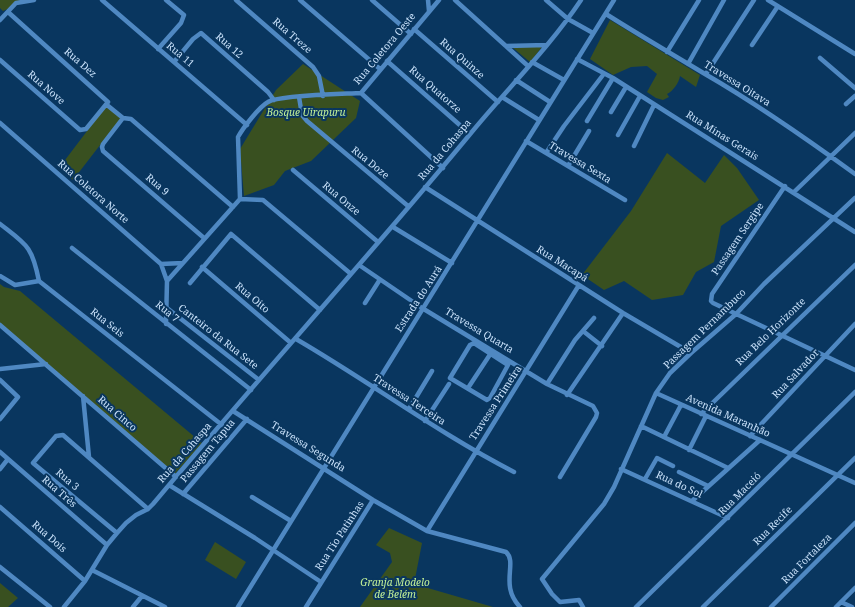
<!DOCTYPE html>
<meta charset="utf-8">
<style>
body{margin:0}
canvas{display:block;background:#09365f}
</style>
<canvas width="855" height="607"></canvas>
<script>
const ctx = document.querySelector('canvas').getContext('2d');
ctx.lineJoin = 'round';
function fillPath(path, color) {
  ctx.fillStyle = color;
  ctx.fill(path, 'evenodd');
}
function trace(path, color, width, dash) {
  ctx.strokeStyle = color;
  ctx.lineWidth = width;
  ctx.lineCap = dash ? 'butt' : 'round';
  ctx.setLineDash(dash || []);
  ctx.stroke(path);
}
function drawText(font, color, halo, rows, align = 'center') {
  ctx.font = font + ' "Noto Serif",serif';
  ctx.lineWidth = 4;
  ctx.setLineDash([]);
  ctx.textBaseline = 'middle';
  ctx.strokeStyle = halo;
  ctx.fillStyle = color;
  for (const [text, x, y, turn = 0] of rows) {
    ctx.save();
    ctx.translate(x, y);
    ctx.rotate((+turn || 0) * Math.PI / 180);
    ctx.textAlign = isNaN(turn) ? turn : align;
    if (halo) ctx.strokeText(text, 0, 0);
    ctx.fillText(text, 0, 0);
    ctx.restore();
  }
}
fillPath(new Path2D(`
 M 0,0 L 28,0 L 3,11 L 0,8 Z
 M 610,20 L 700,75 L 696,87 L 680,76 C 679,83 673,91 667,94 L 669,97 L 663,100 L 656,98 L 647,92 L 657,74 L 647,66 L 631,67 L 613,75 L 590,59 Z
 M 512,47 L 542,47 L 530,62 Z
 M 303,64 L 360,101 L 356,118 L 311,161 L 285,171 L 274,185 L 244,196 L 240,149 L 276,90 Z
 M 106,106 L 121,118 L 73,180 L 59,168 Z
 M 667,153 L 705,183 L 724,155 L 737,168 L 759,200 L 721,226 L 714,262 L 696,272 L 683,295 L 652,300 L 624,281 L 604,290 L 582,275 L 631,211 Z
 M 0,284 L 4,287 L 20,291 L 202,443 L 173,476 L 0,323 Z
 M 389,528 L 422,543 L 414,584 L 493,607 L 360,607 L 392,562 L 390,553 L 376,545 Z
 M 215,542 L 246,562 L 236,579 L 205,560 Z
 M 0,583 L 18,598 L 8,607 L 0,607 Z`), '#395020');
trace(new Path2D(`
 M 102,0 L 247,125
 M 236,0 L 313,67 L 319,76 L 323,96
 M 300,0 L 380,69
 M 372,0 L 411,34
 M 428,0 L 429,11
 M 455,0 L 528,66
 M 546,0 L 568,19 L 593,33
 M 768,0 L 855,54
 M 606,14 C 639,35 672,54 705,74 C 757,104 807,139 855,174
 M 0,20 L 16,3 L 34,0
 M 414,29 L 498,102
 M 752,45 L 778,6
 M 506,46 L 547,45
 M 158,49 L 181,23 L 184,15 L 166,0
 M 667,52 L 699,0
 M 820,58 L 855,88
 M 577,59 L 613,78 L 855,232
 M 0,60 L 80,130 L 86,129 L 108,102 L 8,12
 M 387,61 L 470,134
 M 174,62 L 193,39 L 201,33 L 268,92 L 274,100
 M 532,62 L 564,80
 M 688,64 L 724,0
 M 706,74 L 754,0
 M 516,80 L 550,102
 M 361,93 L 443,168
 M 299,97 L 302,115 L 307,121 L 408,206
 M 502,97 L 539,120
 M 846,104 L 855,96
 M 107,105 L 123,118
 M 611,112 L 626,87
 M 123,118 L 103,144 L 102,147 L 103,151 L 204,238
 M 123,118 L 131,119 L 233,207
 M 587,121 L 613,78
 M 0,123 L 161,264 L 167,281 L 166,324
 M 618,135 L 640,96
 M 526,141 L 625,200
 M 634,146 L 654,105
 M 546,153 L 564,126 L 603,75
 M 568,166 L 589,131
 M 293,170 L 378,242
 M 785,186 L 712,294 L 711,301 L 713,303 L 855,370
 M 425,187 L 623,313 L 691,353
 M 794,192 L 855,133
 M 240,199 L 263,200 L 351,274
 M 0,224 C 27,245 32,246 39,281 L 222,425
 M 393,227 L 452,263
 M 72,248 L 251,390
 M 161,264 L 183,263
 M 359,265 L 422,308 L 547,384 L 593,406 L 597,413 L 596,417 L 560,477
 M 202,267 L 291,343
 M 0,276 L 15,285 L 39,281
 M 167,281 L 240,199 L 238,137 C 243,128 259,107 268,102 C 279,95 344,94 361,93 L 439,0
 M 190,283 L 231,234 L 320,310
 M 365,303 L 379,281
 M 167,308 L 259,380
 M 0,325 L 176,477
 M 583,331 L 602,346
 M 296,339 C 370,382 438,433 514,472
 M 474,343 L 508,365 L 490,398 L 487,400 L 450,378 L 470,345 Z
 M 0,369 L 46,364
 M 0,380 L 18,397 L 0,419
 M 547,384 L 575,340 L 594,318
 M 468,388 L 491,353
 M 656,393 L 855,483
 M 567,395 L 623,313
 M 83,396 L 89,457
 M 409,409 L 432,371
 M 233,411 L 373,500 L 427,531 L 506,552 C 518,563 499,585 520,607
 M 701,414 L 855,265
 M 425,421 L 449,384
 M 641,426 L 728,468
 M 750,436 L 855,324
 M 664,437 L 681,405
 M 689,450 L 706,416
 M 0,452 L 107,545
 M 0,469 L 8,459
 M 621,469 L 728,518
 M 679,472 L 708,486
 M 645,479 L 657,458 L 673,466
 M 169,485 L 255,538 L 321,582
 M 183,494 L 247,419
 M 252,497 L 291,521
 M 692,501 L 760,440
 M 0,507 L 85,581
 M 427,531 L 579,285
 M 117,533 L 33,463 L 56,436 L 63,435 L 148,509
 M 0,567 L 50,607
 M 92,570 L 165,607
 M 841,602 L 852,607
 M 64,607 L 85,581 L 107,545 L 117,533 L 126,523 L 136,515 L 148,509 L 153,504 C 258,378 367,259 471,133 C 507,89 549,48 581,0
 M 133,607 L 142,596
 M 238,607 L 614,0
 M 306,607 L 373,500
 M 583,607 L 579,600 L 560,602 L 552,594 L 542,579 L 604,504 L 614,487 L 656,393 L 670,373 L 691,353 L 736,314 L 764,284 L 855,198
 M 636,607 L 855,392
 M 703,607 L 855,458
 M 771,607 L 855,523
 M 836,607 L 855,588`), '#4f88c2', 4.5);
drawText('10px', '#cae2fb', '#09365f', [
 ["Rua Treze",292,36,41],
 ["Rua 12",229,46,41],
 ["Rua Coletora Oeste",385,49,-50],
 ["Rua 11",180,55,40],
 ["Rua Quinze",462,59,41],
 ["Rua Dez",80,63,41],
 ["Travessa Oitava",737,84,32],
 ["Rua Nove",46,88,41],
 ["Rua Quatorze",435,90,41],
 ["Rua Minas Gerais",722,136,32],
 ["Rua da Cohaspa",445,150,-50],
 ["Rua Doze",370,163,39],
 ["Travessa Sexta",580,163,31],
 ["Rua 9",157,185,41],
 ["Rua Coletora Norte",93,192,41],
 ["Rua Onze",341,199,40],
 ["Passagem Sergipe",738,239,-56],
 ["Rua Macapá",562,264,32],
 ["Rua Oito",252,298,40],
 ["Estrada do Aurá",419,299,-57],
 ["Rua 7",167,312,39],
 ["Rua Seis",107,323,38],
 ["Passagem Pernambuco",705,329,-44],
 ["Travessa Quarta",479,331,31],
 ["Rua Belo Horizonte",771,332,-44],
 ["Canteiro da Rua Sete",218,337,38],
 ["Rua Salvador",796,374,-47],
 ["Travessa Terceira",409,400,33],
 ["Travessa Primeira",496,403,-57],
 ["Rua Cinco",117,414,41],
 ["Avenida Maranhão",728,416,24],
 ["Travessa Segunda",308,447,32],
 ["Passagem Tapua",208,451,-50],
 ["Rua da Cohaspa",185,453,-49],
 ["Rua 3",67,480,40],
 ["Rua do Sol",679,485,25],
 ["Rua Três",59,492,41],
 ["Rua Maceió",740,494,-45],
 ["Rua Recife",773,526,-45],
 ["Rua Tio Patinhas",340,536,-57],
 ["Rua Dois",49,537,41],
 ["Rua Fortaleza",807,559,-45]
]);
drawText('italic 10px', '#c3f197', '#09365f', [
 ["Bosque Uirapuru",306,113],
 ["Granja Modelo",395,583],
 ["de Belém",395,595]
]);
</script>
